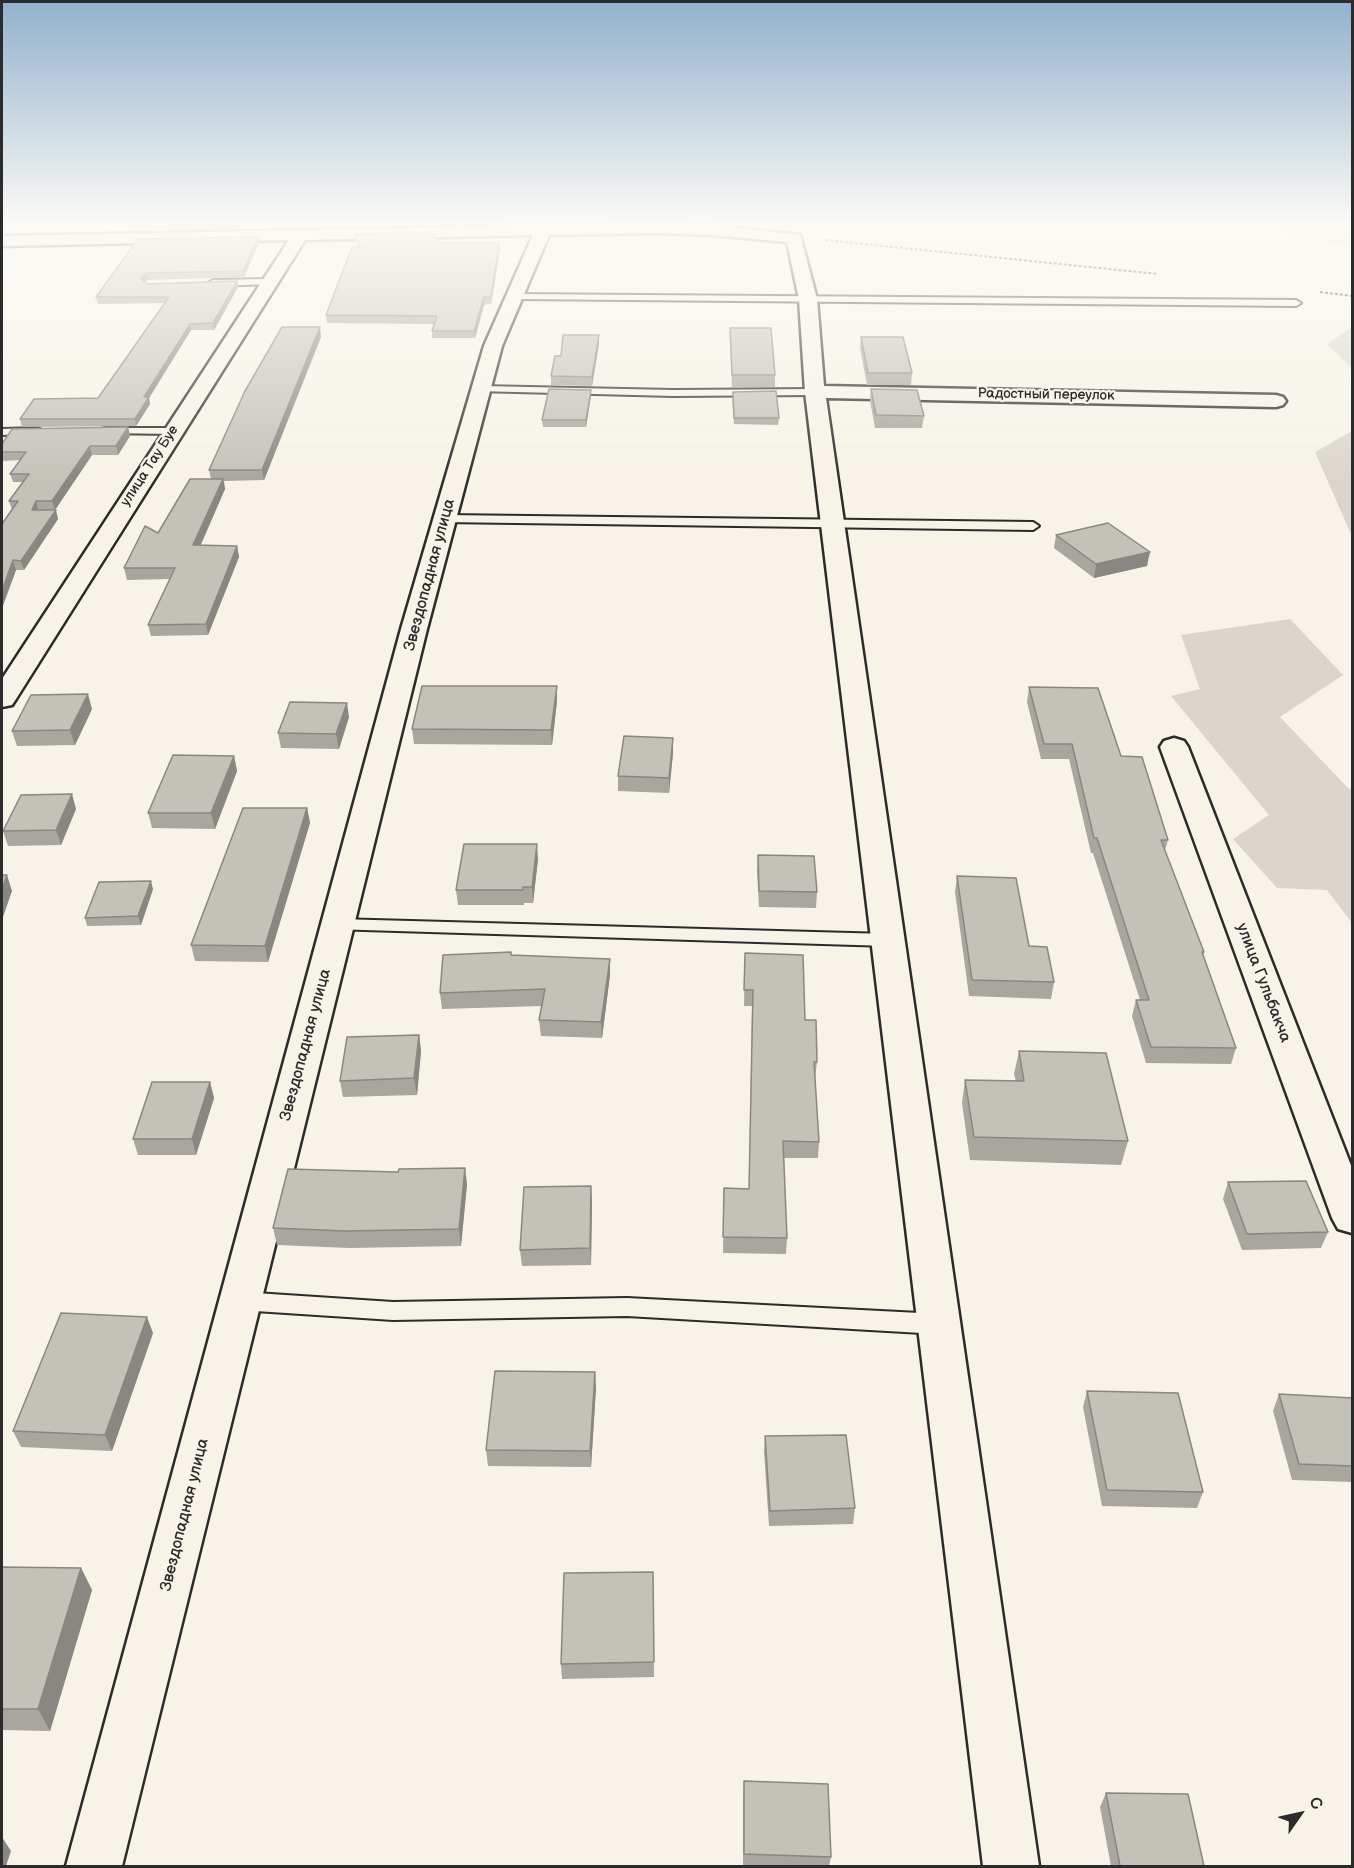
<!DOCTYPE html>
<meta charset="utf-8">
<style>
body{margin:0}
#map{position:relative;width:1354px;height:1868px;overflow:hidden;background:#f7f3e8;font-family:"Balsamiq Sans",sans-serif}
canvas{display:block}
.frame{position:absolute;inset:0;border:3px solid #2b2b2b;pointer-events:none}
.north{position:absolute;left:1270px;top:1784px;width:60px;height:60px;-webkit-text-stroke:4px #f7f3e8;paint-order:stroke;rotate:56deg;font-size:16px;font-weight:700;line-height:24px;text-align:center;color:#2b2b2b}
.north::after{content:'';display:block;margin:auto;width:21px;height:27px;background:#2b2b2b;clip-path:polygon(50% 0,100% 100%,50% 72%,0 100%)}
</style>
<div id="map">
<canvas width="1354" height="1868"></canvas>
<div class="frame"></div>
<div class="north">С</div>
</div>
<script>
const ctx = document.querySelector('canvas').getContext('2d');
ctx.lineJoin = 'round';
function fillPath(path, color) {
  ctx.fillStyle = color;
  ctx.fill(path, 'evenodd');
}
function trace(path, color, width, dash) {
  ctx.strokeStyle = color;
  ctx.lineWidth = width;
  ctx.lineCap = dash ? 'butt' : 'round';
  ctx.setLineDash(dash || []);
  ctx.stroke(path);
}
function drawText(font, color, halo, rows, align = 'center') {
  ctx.font = font + ' "Balsamiq Sans",sans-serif';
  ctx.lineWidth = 4.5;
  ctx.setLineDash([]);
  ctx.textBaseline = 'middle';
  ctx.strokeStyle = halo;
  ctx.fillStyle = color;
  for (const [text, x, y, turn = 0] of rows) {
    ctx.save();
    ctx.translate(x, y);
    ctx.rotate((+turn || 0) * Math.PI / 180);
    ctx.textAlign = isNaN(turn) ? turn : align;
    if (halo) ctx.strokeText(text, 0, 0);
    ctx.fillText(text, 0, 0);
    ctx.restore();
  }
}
fillPath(new Path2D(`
 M 1268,222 L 1352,222 L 1352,247 L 1287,235 Z
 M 1352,327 L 1352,368 L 1327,344 Z
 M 1352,431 L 1352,532 L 1350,532 L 1315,452 Z
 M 1290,619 L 1343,675 L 1280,717 L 1349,789 L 1352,788 L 1352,923 L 1327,890 L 1277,888 L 1233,839 L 1269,815 L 1171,696 L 1200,689 L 1181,635 Z`), '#dad6cc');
const service = new Path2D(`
 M 715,222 L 724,222 L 715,232 L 709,232 L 708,230 Z
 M 268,279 L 271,280 L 271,284 L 213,286 L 208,283 L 213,280 Z
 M 513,294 L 1296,300 L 1301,303 L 1296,306 L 516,299 L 511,296 Z
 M 481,386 L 673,390 L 815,389 L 820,392 L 815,395 L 673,396 L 477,391 L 476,389 Z
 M 36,428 L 40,429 L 40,433 L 2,435 L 2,429 Z
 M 105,428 L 172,428 L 178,431 L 172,434 L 101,433 L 101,429 Z
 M 445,515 L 1033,522 L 1039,526 L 1033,530 L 441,522 L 439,519 Z
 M 337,919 L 888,934 L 894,936 L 897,940 L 894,944 L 888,946 L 331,929 L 328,925 L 331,921 Z
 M 240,1292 L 393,1302 L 627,1298 L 939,1314 L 947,1317 L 951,1324 L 947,1331 L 939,1334 L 627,1316 L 393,1320 L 240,1310 L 232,1308 L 229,1301 L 232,1294 Z`);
const minor = new Path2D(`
 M 658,223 L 712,225 L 800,235 L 817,299 L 824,386 L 1276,395 L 1283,397 L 1286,401 L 1283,405 L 1276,407 L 826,398 L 1039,1866 L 983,1866 L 805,392 L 799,299 L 787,242 L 712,235 L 658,233 L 549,235 L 502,346 L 427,629 L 122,1866 L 66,1866 L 401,629 L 484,346 L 533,235 L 305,240 L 16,699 L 12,705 L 2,707 L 2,679 L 289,240 L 2,246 L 2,236 Z
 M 1174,738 L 1184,741 L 1188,747 L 1352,1168 L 1352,1233 L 1338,1229 L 1332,1218 L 1160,747 L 1164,741 Z`);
trace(service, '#2b2b2b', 4);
trace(minor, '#2b2b2b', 5);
trace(new Path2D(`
 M 825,240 L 1158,274
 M 1320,292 L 1352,296`), '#2b2b2b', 2, [3, 2]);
fillPath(service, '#f7f3e8');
fillPath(minor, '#f7f3e8');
fillPath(new Path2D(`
 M 151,222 L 241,222 L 241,229 L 150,231 L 148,226 Z
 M 348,222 L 425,222 L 425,225 L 350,227 Z
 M 355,234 L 438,243 L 499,243 L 500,250 L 491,304 L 484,305 L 475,338 L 432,338 L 432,331 L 434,324 L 327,323 L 326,315 L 358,247 L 356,241 Z
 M 258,237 L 259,243 L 244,277 L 148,280 L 145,282 L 147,284 L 237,281 L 238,287 L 214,330 L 191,330 L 149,398 L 150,404 L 136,426 L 22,427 L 20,419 L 98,398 L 164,303 L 98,304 L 96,297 L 138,239 Z
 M 730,328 L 775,375 L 775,387 L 732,387 Z
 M 599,335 L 599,344 L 592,386 L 551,385 L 551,376 Z
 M 321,337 L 264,480 L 224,481 L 225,489 L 200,545 L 237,546 L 239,557 L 208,635 L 151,636 L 148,625 L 170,579 L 127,580 L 124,568 L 211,479 L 209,470 Z
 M 861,337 L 912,373 L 911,385 L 867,385 L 860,348 Z
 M 871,389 L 924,416 L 922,428 L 875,428 L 870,401 Z
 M 591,390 L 591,396 L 586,427 L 543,427 L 542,420 Z
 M 732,398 L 779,418 L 778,425 L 734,424 Z
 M 128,427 L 130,436 L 118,455 L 92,455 L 55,510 L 58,519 L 24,570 L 16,570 L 2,608 L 2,524 L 12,510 L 9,501 L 22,482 L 13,482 L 10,474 L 20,460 L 2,461 L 2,444 Z
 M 1056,535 L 1147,566 L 1094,578 L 1054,548 Z
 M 1029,687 L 1121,756 L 1168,840 L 1165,850 L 1204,952 L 1203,956 L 1236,1048 L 1231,1064 L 1146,1063 L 1132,1016 L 1136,1000 L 1140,1000 L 1093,853 L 1091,853 L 1069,759 L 1041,759 L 1027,702 Z
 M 557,701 L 552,745 L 414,744 L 412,729 Z
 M 92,709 L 75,745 L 17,746 L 12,731 Z
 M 349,717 L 339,749 L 281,748 L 278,733 Z
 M 673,738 L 673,753 L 669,793 L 618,791 L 618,776 Z
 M 234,756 L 237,771 L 215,829 L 152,828 L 148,813 Z
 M 307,808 L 310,823 L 268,962 L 195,961 L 191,945 Z
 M 76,809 L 61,845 L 8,846 L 3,831 Z
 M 758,855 L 817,892 L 816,908 L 759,907 L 757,871 Z
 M 538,859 L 533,903 L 524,903 L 524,905 L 458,905 L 456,890 Z
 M 957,876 L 1029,946 L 1054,982 L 1051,999 L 969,996 L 955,892 Z
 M 153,889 L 141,925 L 87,926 L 85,918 Z
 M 745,953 L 805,1020 L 817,1062 L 815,1078 L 819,1142 L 818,1158 L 784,1158 L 787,1238 L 786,1254 L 723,1253 L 724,1188 L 749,1189 L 752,1006 L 744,1006 Z
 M 512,955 L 610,959 L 610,975 L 602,1038 L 541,1036 L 539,1020 L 542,1006 L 442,1009 L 440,993 Z
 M 419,1035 L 421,1051 L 417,1095 L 343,1097 L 340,1081 Z
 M 1019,1051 L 1128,1141 L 1121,1165 L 970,1160 L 962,1103 L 965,1080 L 1016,1081 L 1014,1074 Z
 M 210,1082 L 214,1098 L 196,1155 L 138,1155 L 133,1139 Z
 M 398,1172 L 467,1184 L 461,1246 L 349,1248 L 277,1245 L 273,1228 Z
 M 1228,1182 L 1328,1232 L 1321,1248 L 1242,1250 L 1223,1199 Z
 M 592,1202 L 591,1265 L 522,1266 L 520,1250 Z
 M 153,1333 L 112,1451 L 21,1447 L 13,1431 Z
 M 595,1372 L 596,1388 L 591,1467 L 488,1466 L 486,1450 Z
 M 1087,1391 L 1203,1492 L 1197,1508 L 1102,1506 L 1083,1407 Z
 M 1279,1394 L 1353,1398 L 1353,1482 L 1292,1480 L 1273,1411 Z
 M 765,1436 L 855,1508 L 853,1524 L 769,1526 L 764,1452 Z
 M 2,1567 L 81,1568 L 92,1590 L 50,1731 L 2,1730 Z
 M 653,1572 L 654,1677 L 562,1679 L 561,1664 Z
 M 744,1781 L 831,1857 L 829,1866 L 743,1866 L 743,1796 Z
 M 1106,1793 L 1204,1866 L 1111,1866 L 1100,1807 Z`), '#a9a69f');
fillPath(new Path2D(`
 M 258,237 L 259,243 L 244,277 L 243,271 Z
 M 499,243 L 500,250 L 491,304 L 491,297 Z
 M 147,273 L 148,280 L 141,284 L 140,278 Z
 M 237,281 L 238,287 L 214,330 L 213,323 Z
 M 484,297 L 484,305 L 475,338 L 474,331 Z
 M 190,324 L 191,330 L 149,398 L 150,404 L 136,426 L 135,419 L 144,397 Z
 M 320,327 L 321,337 L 264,480 L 262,470 Z
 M 599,335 L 599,344 L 592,386 L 592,377 Z
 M 591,390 L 591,396 L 586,427 L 586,420 Z
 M 128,427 L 130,436 L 118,455 L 116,446 Z
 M 90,446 L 92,455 L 55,510 L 52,501 Z
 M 223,479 L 225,489 L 196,556 L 193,545 Z
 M 36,501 L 38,510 L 32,510 Z
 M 56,510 L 58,519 L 24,570 L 21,561 Z
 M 237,546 L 239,557 L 208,635 L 206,624 Z
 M 1150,552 L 1147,566 L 1094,578 L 1096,564 Z
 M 13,560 L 16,570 L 2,608 L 2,591 Z
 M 557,686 L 557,701 L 552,745 L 551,730 Z
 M 88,694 L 92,709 L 75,745 L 70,730 Z
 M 347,703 L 349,717 L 339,749 L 336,734 Z
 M 673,738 L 673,753 L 669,793 L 669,778 Z
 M 234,756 L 237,771 L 215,829 L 211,813 Z
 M 72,794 L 76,809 L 61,845 L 56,830 Z
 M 307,808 L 310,823 L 268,962 L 265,946 Z
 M 537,844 L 538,859 L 533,903 L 532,887 Z
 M 7,875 L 12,891 L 2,920 L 2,889 Z
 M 151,881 L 153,889 L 141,925 L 138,916 Z
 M 610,959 L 610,975 L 602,1038 L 601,1022 Z
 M 419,1035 L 421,1051 L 417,1095 L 414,1078 Z
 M 210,1082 L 214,1098 L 196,1155 L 192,1139 Z
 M 465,1168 L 467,1184 L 461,1246 L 459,1229 Z
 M 591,1186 L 592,1202 L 591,1265 L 590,1248 Z
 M 147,1317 L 153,1333 L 112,1451 L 105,1435 Z
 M 595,1372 L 596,1388 L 591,1467 L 590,1451 Z
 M 81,1568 L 92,1590 L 50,1731 L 38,1709 Z
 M 2,1837 L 11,1851 L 6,1866 L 2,1866 Z`), '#898782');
const building = new Path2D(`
 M 151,222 L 240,222 L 240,224 L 148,226 Z
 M 432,233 L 438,243 L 499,243 L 491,297 L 484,297 L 474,331 L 432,331 L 437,316 L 326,315 L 352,247 L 360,247 L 355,234 Z
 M 258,237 L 243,271 L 147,273 L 140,278 L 147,284 L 237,281 L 213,323 L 190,324 L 144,397 L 149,397 L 135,419 L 20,419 L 34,399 L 98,398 L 169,297 L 96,297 L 138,239 Z
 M 282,327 L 320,327 L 262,470 L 209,470 L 245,391 Z
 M 730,328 L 771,328 L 775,375 L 732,375 Z
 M 563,335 L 599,335 L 592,377 L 551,376 L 555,356 L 561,356 Z
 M 861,337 L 903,337 L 912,373 L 868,373 Z
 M 549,389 L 591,390 L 586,420 L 542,420 Z
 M 871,389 L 917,390 L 924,416 L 876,415 Z
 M 776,391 L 779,418 L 734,418 L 733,392 Z
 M 128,427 L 116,446 L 90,446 L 52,501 L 36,501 L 32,510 L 56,510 L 21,561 L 13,560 L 2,591 L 2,524 L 18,501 L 9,501 L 29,474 L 10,474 L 26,452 L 2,452 L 2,444 L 12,429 Z
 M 190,479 L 223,479 L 193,545 L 237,546 L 206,624 L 148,625 L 175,568 L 124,568 L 145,526 L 158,533 Z
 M 1108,523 L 1150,552 L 1096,564 L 1056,535 Z
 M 422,686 L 557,686 L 551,730 L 412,729 Z
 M 1029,687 L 1098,688 L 1121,756 L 1142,757 L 1168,840 L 1161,840 L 1204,952 L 1202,952 L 1236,1048 L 1151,1047 L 1136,1000 L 1149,1000 L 1097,838 L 1094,838 L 1072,744 L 1044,744 Z
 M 88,694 L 70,730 L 12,731 L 31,695 Z
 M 290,702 L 347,703 L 336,734 L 278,733 Z
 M 624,736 L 673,738 L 669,778 L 618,776 Z
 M 173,755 L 234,756 L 211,813 L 148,813 Z
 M 72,794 L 56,830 L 3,831 L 21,795 Z
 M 243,808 L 307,808 L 265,946 L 191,945 Z
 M 464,844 L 537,844 L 532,887 L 523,887 L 523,890 L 456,890 Z
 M 758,855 L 814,856 L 817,892 L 759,891 Z
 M 2,875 L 7,875 L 2,889 Z
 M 957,876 L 1016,878 L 1029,946 L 1047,947 L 1054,982 L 972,980 Z
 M 151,881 L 138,916 L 85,918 L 99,882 Z
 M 511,952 L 511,955 L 610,959 L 601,1022 L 539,1020 L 545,989 L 440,993 L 443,955 Z
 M 745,953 L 803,955 L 805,1020 L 816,1020 L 817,1062 L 814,1062 L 819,1142 L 783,1141 L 787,1238 L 723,1237 L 724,1188 L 749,1189 L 753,990 L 744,990 Z
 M 419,1035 L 414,1078 L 340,1081 L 347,1037 Z
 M 1019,1051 L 1106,1053 L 1128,1141 L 974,1137 L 965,1080 L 1024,1081 Z
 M 152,1082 L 210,1082 L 192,1139 L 133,1139 Z
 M 465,1168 L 459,1229 L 345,1231 L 273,1228 L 288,1169 L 398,1172 L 399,1169 Z
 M 1306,1181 L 1328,1232 L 1247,1234 L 1228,1182 Z
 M 591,1186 L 590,1248 L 520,1250 L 524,1187 Z
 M 61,1313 L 147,1317 L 105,1435 L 13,1431 Z
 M 495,1371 L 595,1372 L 590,1451 L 486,1450 Z
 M 1087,1391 L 1178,1393 L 1203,1492 L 1107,1490 Z
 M 1279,1394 L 1353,1398 L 1353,1466 L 1299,1464 Z
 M 846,1435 L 855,1508 L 770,1511 L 765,1436 Z
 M 2,1567 L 81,1568 L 38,1709 L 2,1709 Z
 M 653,1572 L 654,1662 L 561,1664 L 564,1573 Z
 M 744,1781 L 828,1784 L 831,1857 L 744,1854 Z
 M 1106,1793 L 1188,1794 L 1204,1866 L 1120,1866 Z`);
fillPath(building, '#c4c1b9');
trace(building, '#898782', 1.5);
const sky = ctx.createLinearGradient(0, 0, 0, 484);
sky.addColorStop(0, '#91b1cd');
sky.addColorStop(0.46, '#fbfaf5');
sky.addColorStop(1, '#fbfaf500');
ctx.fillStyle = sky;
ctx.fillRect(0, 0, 1354, 484);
drawText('14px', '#2b2b2b', '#f7f3e8', [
 ["Радостный переулок",1046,395,1],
 ["улица Тау Буе",150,466,-57]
]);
drawText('16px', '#2b2b2b', '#f7f3e8', [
 ["Звездопадная улица",430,575,-75],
 ["улица Гульбакча",1263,983,69],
 ["Звездопадная улица",306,1045,-75],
 ["Звездопадная улица",185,1515,-76]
]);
</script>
